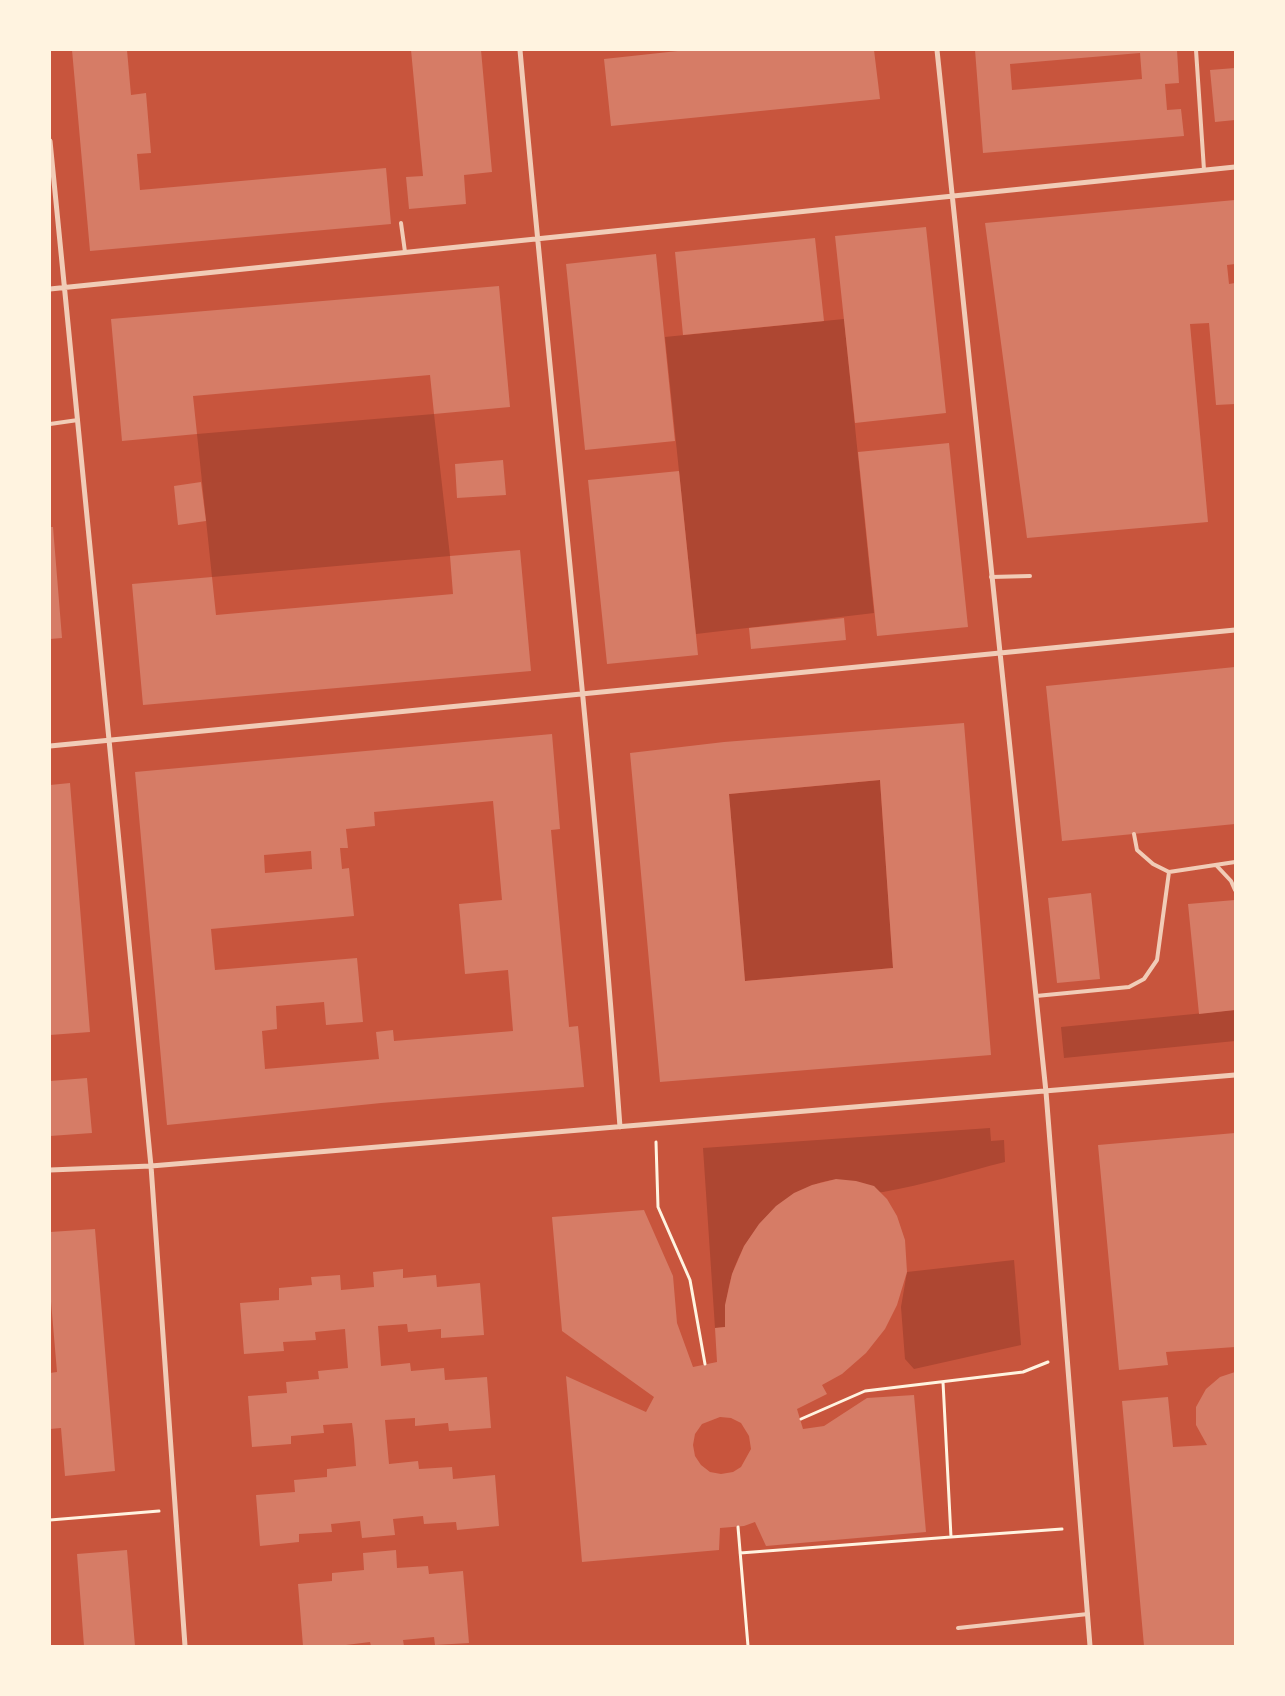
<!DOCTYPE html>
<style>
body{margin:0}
#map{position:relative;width:1285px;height:1696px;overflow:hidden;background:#c8553d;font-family:"IBM Plex Sans",sans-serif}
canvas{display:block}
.frame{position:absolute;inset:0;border:51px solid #fff3e0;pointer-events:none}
</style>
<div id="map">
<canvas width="1285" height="1696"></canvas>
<div class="frame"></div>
</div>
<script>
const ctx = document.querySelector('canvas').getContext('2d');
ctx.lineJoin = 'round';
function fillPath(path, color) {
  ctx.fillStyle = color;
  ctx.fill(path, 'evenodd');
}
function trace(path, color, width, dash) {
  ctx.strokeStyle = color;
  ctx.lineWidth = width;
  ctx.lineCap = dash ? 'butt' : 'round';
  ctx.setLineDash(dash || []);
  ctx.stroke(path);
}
fillPath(new Path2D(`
 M 844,319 L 874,613 L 696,634 L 665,337 Z
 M 434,414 L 450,556 L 212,577 L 197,434 Z
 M 880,780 L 893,968 L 745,981 L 729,794 Z
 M 1235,1010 L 1235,1041 L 1064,1058 L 1061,1027 Z
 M 990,1128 L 991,1141 L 1004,1140 L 1005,1162 C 965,1172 924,1185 883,1192 C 868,1195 851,1180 836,1180 C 822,1180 808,1187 797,1194 C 748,1224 724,1270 725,1327 L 715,1328 L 703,1148 Z
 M 1014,1260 L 1021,1345 L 914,1369 L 905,1359 L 901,1307 L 907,1272 Z`), '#ae4732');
fillPath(new Path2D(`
 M 72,50 L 127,50 L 131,95 L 146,93 L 151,153 L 137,154 L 140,190 L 386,168 L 391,224 L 90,251 Z
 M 411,50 L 481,50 L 492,172 L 464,175 L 466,204 L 409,209 L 406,177 L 423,176 Z
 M 687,50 L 874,50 L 880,99 L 611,126 L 604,59 Z
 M 975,50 L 1177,50 L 1179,83 L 1165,84 L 1167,110 L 1181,109 L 1184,136 L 983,153 ZM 1140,53 L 1142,79 L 1012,90 L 1010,64 Z
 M 1235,68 L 1235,120 L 1215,122 L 1210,70 Z
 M 1235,200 L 1235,264 L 1227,265 L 1229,284 L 1235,283 L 1235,404 L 1216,405 L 1209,323 L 1190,324 L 1208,522 L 1027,538 L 985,223 Z
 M 926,227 L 946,413 L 855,423 L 835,236 Z
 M 815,238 L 824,321 L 683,335 L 675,252 Z
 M 656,254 L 675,441 L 585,450 L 566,264 Z
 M 499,286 L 510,407 L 434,414 L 430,375 L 193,396 L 197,434 L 122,441 L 111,319 Z
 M 949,443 L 968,627 L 877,636 L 858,452 Z
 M 503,460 L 506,495 L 457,498 L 455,464 Z
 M 679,471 L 698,655 L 607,664 L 588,480 Z
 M 201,482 L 206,521 L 178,525 L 174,486 Z
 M 50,527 L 53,527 L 62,638 L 50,639 Z
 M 520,550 L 531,671 L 143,705 L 132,584 L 212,577 L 216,615 L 453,594 L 450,556 Z
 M 844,618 L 846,640 L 751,649 L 749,628 Z
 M 1235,667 L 1235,824 L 1062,841 L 1046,686 Z
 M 964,723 L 991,1055 L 660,1082 L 630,753 L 724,742 ZM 880,780 L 893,968 L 745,981 L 729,794 Z
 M 552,734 L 560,829 L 551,830 L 569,1027 L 578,1026 L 584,1087 L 381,1103 L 167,1125 L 135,772 ZM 493,801 L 502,900 L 459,904 L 465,974 L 508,970 L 513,1031 L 394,1041 L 393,1030 L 376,1032 L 379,1059 L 265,1069 L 262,1031 L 277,1029 L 276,1006 L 324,1002 L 326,1025 L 363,1022 L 357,958 L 215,970 L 211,929 L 354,916 L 349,868 L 342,869 L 340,848 L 348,848 L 346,829 L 375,826 L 374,812 ZM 311,851 L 312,869 L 265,873 L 264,855 Z
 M 70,783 L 90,1032 L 50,1035 L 50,785 Z
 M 1091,893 L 1100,979 L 1057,983 L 1048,898 Z
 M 1235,900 L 1235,1010 L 1199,1014 L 1188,904 Z
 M 87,1078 L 92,1133 L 50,1136 L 50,1081 Z
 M 1235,1133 L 1235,1347 L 1166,1352 L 1168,1365 L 1119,1370 L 1098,1145 Z
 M 836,1179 L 856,1181 L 874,1186 L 887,1199 L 897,1216 L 905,1240 L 907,1272 L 897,1305 L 885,1329 L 866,1353 L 842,1374 L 822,1385 L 827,1394 L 797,1409 L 803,1429 L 824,1426 L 867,1398 L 914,1395 L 926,1532 L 766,1546 L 755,1522 L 744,1526 L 720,1528 L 719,1550 L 582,1562 L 566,1376 L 646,1412 L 654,1397 L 562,1331 L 552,1217 L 644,1210 L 673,1276 L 677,1323 L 693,1367 L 717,1362 L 715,1328 L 725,1327 L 725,1305 L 732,1274 L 744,1246 L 759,1224 L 776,1206 L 794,1193 L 812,1185 ZM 720,1417 L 731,1418 L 741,1423 L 749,1436 L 751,1449 L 741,1467 L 733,1472 L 721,1474 L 710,1472 L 701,1465 L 695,1456 L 693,1445 L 695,1434 L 702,1424 Z
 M 95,1229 L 115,1471 L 65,1476 L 61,1428 L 50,1429 L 50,1373 L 57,1372 L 50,1290 L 50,1232 Z
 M 403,1269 L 403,1278 L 436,1275 L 437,1287 L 480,1283 L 484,1335 L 441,1338 L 441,1329 L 408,1332 L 407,1324 L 378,1326 L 381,1366 L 410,1363 L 411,1371 L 444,1368 L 445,1380 L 487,1377 L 491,1428 L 449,1431 L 448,1423 L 415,1426 L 415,1418 L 385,1420 L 389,1464 L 418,1461 L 419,1469 L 452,1467 L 453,1479 L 495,1475 L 499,1526 L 457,1530 L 456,1522 L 424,1524 L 423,1516 L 393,1519 L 395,1535 L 362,1538 L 360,1521 L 331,1524 L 332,1532 L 299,1534 L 299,1542 L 260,1546 L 256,1495 L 295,1492 L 294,1480 L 327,1477 L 327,1469 L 356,1466 L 354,1439 L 352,1423 L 323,1425 L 324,1433 L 291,1436 L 291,1444 L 252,1447 L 248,1396 L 287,1393 L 286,1382 L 319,1379 L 318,1371 L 348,1368 L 345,1329 L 315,1332 L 316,1340 L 283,1342 L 284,1351 L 244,1354 L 240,1303 L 279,1300 L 279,1288 L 312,1285 L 311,1277 L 340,1275 L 341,1290 L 374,1287 L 373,1272 Z
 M 1235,1372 L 1235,1646 L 1144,1646 L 1122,1401 L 1168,1397 L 1173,1447 L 1207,1445 L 1196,1425 L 1196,1407 L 1206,1389 L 1220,1377 Z
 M 127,1550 L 135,1646 L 84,1646 L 77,1554 Z
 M 396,1550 L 397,1568 L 428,1566 L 429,1574 L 463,1571 L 469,1643 L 435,1645 L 434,1637 L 403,1640 L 404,1646 L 371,1646 L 370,1642 L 338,1646 L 303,1646 L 298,1584 L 332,1581 L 332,1573 L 364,1570 L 363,1553 Z`), '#d67c66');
trace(new Path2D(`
 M 656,1142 L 658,1207 L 690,1280 L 705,1364
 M 943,1382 L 951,1537 L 1062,1529
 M 801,1419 L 865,1391 L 1023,1372 L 1048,1362
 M 50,1520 L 159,1511
 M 738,1527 L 748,1646
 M 740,1553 L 951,1537`), '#fff3e0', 3);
trace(new Path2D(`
 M 1196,50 L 1204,170
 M 401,223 L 405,252
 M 50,424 L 78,420
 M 991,577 L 1030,576
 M 1216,865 L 1231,881 L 1235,890
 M 1169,872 L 1235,862
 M 1036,996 L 1129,987 L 1144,979 L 1157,960 L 1169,872 L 1153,864 L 1137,850 L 1134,834
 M 958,1628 L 1088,1614`), '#f1ccb7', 4);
trace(new Path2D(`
 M 520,50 C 552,409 594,767 620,1127
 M 937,50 L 1046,1092 L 1090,1646
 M 50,141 L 151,1166 L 185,1646
 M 50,289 L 1235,167
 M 50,746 L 1235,630
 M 50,1170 L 151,1166 L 1235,1075`), '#f1ccb7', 5);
</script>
